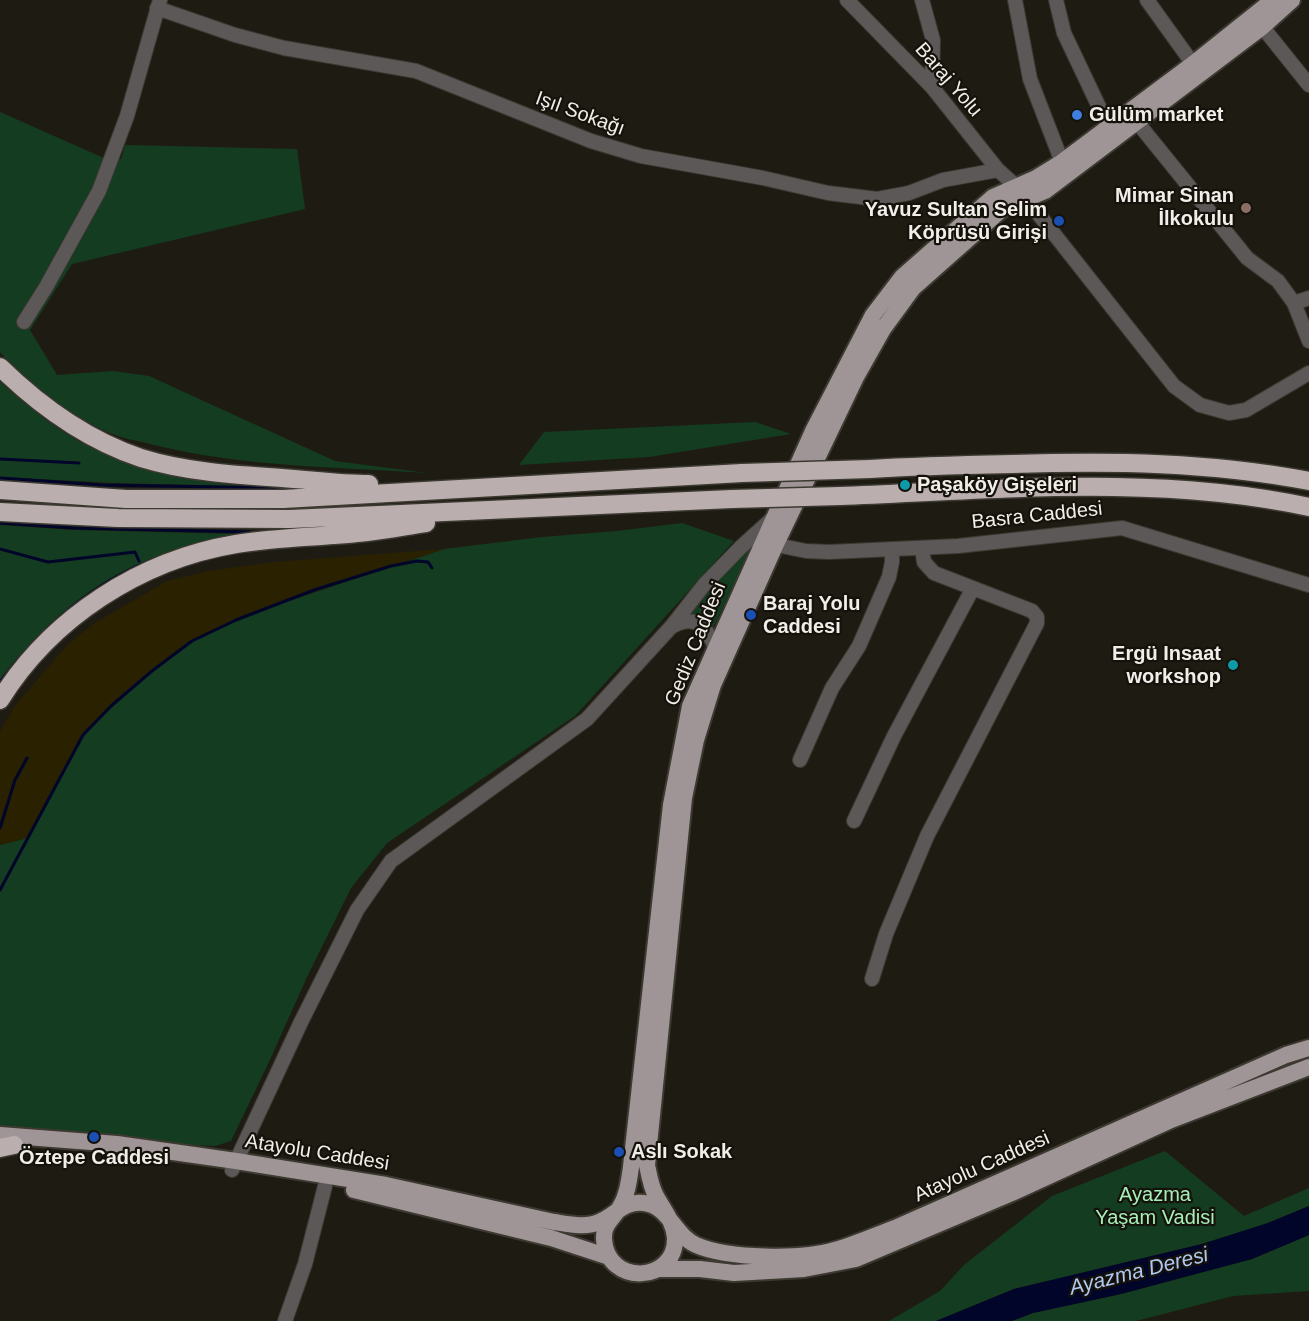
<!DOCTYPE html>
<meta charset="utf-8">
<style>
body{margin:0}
canvas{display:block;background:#1e1b13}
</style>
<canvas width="1309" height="1321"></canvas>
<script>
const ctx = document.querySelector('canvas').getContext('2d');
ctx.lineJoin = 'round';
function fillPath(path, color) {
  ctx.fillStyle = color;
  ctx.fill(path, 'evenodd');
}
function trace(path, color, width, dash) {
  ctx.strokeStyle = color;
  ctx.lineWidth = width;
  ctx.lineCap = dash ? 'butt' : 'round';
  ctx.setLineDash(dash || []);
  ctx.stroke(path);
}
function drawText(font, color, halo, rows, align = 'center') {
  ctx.font = font + ' Helvetica,sans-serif';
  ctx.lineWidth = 4.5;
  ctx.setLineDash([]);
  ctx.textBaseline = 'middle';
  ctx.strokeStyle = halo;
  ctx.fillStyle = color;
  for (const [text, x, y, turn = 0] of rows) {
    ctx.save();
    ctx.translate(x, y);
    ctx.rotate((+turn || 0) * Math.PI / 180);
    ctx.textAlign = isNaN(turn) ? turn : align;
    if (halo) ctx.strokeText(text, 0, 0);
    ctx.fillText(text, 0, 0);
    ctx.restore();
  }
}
fillPath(new Path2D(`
 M 0,112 L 106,159 L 121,159 L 125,145 L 297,149 L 305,209 L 72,264 L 30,330 L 57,375 L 113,371 L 149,376 L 335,461 L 427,473 C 337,467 243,467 154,445 C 140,441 123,439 110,433 C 69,415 30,386 0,352 Z
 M 0,382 C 29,407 59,433 94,449 C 141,471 192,479 242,486 L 114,483 L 0,477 Z
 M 755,422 L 791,434 L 649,457 L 519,465 L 544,432 Z
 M 682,523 L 734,541 L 575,716 L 387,843 L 351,888 L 307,977 L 268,1064 L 231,1141 L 215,1146 L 137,1142 L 0,1128 L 0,845 L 27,838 L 83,735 L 139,682 L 192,641 L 262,610 L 444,549 L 542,537 L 617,531 Z
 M 0,525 L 73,530 L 238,534 C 135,552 64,596 0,680 Z
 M 756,538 L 712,630 L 696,615 L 683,616 Z
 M 1165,1151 L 1244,1216 L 1309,1188 L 1309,1206 L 1268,1223 L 1202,1244 L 1014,1289 L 936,1321 L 889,1321 L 940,1291 L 964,1265 L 1052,1196 Z
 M 1309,1235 L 1309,1291 L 1233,1296 L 1136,1321 L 1012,1321 L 1033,1313 L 1121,1294 L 1252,1259 Z`), '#143c20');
fillPath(new Path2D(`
 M 444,549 L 286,601 L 236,620 L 192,641 L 124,695 L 83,735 L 27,838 L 0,845 L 0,732 L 14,707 L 69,643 L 95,623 L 167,581 L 209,571 L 274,562 Z`), '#2a2101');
fillPath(new Path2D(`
 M 1309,1206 L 1309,1235 L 1252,1259 L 1121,1294 L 1033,1313 L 1012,1321 L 936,1321 L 1014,1289 L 1202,1244 L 1268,1223 Z`), '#000529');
trace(new Path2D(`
 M 0,459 L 79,463
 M 0,478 L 102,485 L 277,488 L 256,485
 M 0,523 L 74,528 L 250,532 L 241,534
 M 0,549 L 48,562 L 135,552 L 139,561
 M 0,682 C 40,628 95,580 160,557
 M 0,828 L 15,780 L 27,758
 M 0,890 L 83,735 L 111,706 L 152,671 L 192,641 L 236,620 L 314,590 L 391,566 L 417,561 L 428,562 L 432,568`), '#000529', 3);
const minor = new Path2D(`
 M 847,0 L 932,87 L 998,170 L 1017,187 L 1174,386 L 1200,405 L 1229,413 L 1246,410 L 1309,373
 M 922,0 L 933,40 L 932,87
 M 1015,0 L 1030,79 L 1062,162
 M 1056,0 L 1064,33 L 1109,128
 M 1147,0 L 1193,64
 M 157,8 L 235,35 L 284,48 L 416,71 L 591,141 L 641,156 L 763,178 L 828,193 L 877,199 L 909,193 L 943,180 L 998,170
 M 1256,19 L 1309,85
 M 1137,122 L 1247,258 L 1278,281 L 1294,303 L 1309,341
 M 1294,303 L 1309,298
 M 24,322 L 46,287 L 99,191 L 127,116 L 160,0
 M 767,543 L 806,551 L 829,552 L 958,546 L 1122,528 L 1309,585
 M 673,626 C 695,614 706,626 715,647
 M 800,760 L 832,688 L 859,646 L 889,577 L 892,562 L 892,549
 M 854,821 L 894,736 L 973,588
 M 872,979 L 886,934 L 927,836 L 1037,623 L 1037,617 L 1032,611 L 934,573 L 924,562 L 922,548
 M 232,1170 L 301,1022 L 357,910 L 391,861 L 587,719 L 671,627 L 704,585 L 741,547 L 773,518
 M 285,1321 L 305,1264 L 325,1186`);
const major = new Path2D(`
 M 1273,0 L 1193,64 L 1062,162 L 1036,178 L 993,197 L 902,277 L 873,315 L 813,431 L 690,706 L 671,805 L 631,1167 C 629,1181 627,1196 620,1207 C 613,1219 603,1224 604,1239 C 607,1287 676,1283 675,1238 C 674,1222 663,1209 656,1196 C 651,1187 649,1175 647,1165 L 684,798 L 696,740 L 713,685 L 775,546 L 856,377 L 883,329 L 913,288 L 1001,210 L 1045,191 L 1262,27 L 1292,0
 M 0,1135 L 117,1144 L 236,1161 L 386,1185 L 554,1222 C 568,1224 586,1228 599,1222 C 615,1216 624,1200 644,1203 C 669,1206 674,1235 696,1245 C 728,1259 802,1260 835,1250 C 856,1244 876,1235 895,1228 L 1286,1055 L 1309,1048
 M 354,1190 L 551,1238 L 609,1257
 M 658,1269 L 700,1269 L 734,1273 L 804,1269 L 856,1259 L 1012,1193 L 1171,1120 L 1309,1067`);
const highway = new Path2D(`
 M 0,367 C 41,407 87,440 141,458 C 186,472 236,475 282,478 C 311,480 340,484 369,484
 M 870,469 C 917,466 964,465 1012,464 C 1112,461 1210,462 1309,481
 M 0,490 L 126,499 L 283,499 L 742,473
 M 840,496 C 995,490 1156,474 1309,507
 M 0,512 L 118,518 L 290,519 L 732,499
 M 0,700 C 51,618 140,560 236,544 C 279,537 324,537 367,532 C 387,530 406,526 426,523
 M 0,1148 L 14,1145`);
trace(minor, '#3c3931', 16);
trace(major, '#3c3931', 20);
trace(highway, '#3c3931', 21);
trace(minor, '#5d5858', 14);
trace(major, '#a09596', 16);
trace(highway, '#baaeaf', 18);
const highwayBridge = new Path2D(`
 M 742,473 L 870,469
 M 732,499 L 840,496`);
trace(highwayBridge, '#3c3931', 21, []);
trace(highwayBridge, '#baaeaf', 18);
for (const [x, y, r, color] of [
 [1077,115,6,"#3f7fe0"],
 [1246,208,6,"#8d6e63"],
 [1059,221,6,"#1a4fb4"],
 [905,485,6,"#0f9aa8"],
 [751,615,6,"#1a4fb4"],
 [1233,665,6,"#0f9aa8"],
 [94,1137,6,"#1a4fb4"],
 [619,1152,6,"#1a4fb4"]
]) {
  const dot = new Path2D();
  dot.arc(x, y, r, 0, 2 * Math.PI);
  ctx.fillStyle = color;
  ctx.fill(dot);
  trace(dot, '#15120b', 2);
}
drawText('20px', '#f1eee9', '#15120b', [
 ["Baraj Yolu",948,80,49],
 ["Işıl Sokağı",580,114,20],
 ["Basra Caddesi",1037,516,-6],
 ["Gediz Caddesi",696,644,-68],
 ["Atayolu Caddesi",317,1153,9],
 ["Atayolu Caddesi",982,1167,-24]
]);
drawText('bold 20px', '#f1eee9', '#15120b', [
 ["Gülüm market",1089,115],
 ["Mimar Sinan",1234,196,"right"],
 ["İlkokulu",1234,219,"right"],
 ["Yavuz Sultan Selim",1047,210,"right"],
 ["Köprüsü Girişi",1047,233,"right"],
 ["Paşaköy Gişeleri",917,485],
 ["Baraj Yolu",763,604],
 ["Caddesi",763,627],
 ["Ergü Insaat",1221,654,"right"],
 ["workshop",1221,677,"right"],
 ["Aslı Sokak",631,1152],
 ["Öztepe Caddesi",94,1158,"center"]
], 'left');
drawText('20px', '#a5efb6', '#15120b', [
 ["Ayazma",1155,1195],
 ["Yaşam Vadisi",1155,1218]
]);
drawText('italic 21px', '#b0c9f2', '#15120b', [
 ["Ayazma Deresi",1139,1272,-14]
]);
</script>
